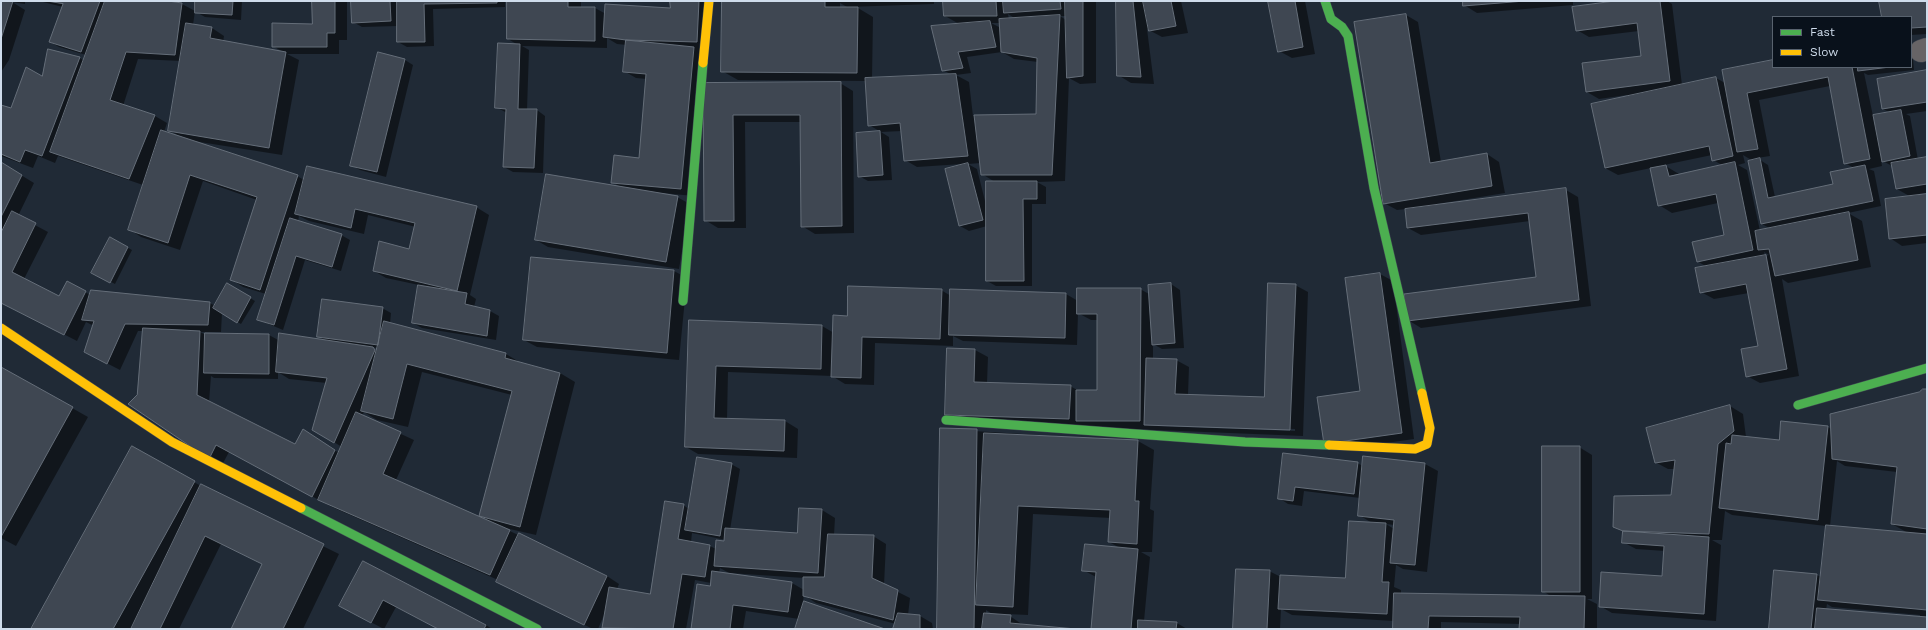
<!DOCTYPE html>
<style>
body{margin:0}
#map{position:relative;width:1928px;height:630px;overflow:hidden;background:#202a36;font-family:"Work Sans",sans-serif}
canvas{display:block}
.frame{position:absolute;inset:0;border:2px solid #cfdceb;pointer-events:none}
.legend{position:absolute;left:1772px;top:16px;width:140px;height:52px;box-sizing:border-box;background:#09111b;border:1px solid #58626e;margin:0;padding:5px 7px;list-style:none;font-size:12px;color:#cfdceb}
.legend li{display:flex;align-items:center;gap:8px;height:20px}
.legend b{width:20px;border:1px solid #58626e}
</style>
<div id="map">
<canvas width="1928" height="630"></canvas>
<div class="frame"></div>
<ul class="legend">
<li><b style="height:5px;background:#4caf50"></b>Fast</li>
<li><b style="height:5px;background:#ffc107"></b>Slow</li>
</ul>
</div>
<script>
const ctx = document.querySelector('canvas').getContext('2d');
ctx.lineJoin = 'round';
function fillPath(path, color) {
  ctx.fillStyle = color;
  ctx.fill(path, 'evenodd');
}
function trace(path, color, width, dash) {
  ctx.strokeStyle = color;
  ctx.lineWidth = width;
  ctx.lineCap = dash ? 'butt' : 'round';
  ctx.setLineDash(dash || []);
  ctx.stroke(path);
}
fillPath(new Path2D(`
 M 1,1 L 25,1 L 25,4 L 12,2 L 25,10 L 9,60 L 1,72 Z
 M 39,1 L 162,1 L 182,4 L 195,11 L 193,25 L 212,28 L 224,36 L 223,42 L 283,52 L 273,46 L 312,25 L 313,1 L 347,1 L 347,40 L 339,40 L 339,54 L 287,54 L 299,60 L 282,155 L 187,140 L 297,176 L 304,180 L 476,207 L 489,215 L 470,295 L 476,299 L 474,307 L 490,311 L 499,316 L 496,340 L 422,328 L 413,323 L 419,285 L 386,278 L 374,271 L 410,250 L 416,227 L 368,215 L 364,234 L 309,221 L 299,216 L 298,221 L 341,235 L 350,240 L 341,271 L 305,260 L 283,330 L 259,320 L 266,294 L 243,287 L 231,279 L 257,200 L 203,181 L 180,250 L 141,237 L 129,229 L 143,185 L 58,156 L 55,163 L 38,156 L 33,168 L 1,156 L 1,106 L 11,109 L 43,77 L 80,58 L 84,61 L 86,55 L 59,47 L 50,42 L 63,7 ZM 138,59 L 181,61 L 169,130 L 179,136 L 164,132 L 167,123 L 155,116 L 123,106 Z
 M 185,1 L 242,1 L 241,20 L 205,17 L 196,12 L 196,2 Z
 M 352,1 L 505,1 L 505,7 L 433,9 L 434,46 L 407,47 L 398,42 L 398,26 L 362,27 L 353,22 Z
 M 508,1 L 581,1 L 581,8 L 595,8 L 606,14 L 671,9 L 671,1 L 712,1 L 704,84 L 840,83 L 853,91 L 854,233 L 815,234 L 802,226 L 801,122 L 745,122 L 746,228 L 718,228 L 705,220 L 704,97 L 694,196 L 662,193 L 662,194 L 677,197 L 690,204 L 679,269 L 548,247 L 536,240 L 621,187 L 612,182 L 640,159 L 647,79 L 636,78 L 624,71 L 627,45 L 617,44 L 607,38 L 607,48 L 522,46 L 529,50 L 527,110 L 537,110 L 545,116 L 543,173 L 513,172 L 504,167 L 507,113 L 496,107 L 518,45 L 508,39 Z
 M 723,1 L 934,1 L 934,4 L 847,7 L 840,3 L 840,8 L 858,8 L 873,17 L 872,79 L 952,75 L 943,70 L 961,25 L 945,16 L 944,1 L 1096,1 L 1096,83 L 1080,84 L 1069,78 L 1065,181 L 1037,182 L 1046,187 L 1046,204 L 1032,204 L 1032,286 L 996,286 L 987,281 L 987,226 L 969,231 L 960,226 L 946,169 L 962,164 L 917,167 L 905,160 L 902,131 L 881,132 L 889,137 L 892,180 L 868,181 L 859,176 L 857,133 L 881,132 L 869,125 L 866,81 L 738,80 L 722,71 ZM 1008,14 L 1016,19 L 1009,20 ZM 1060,16 L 1066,16 L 1066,20 ZM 991,23 L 1000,23 L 1001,28 ZM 1002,52 L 1014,59 L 1038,62 L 1037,115 L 973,116 L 969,82 L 956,75 L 971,73 L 967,57 ZM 981,163 L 982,174 L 995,182 L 986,205 L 977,169 L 968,164 Z
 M 1117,1 L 1181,1 L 1188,33 L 1162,37 L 1147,29 L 1154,84 L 1131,83 L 1118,75 Z
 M 1269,1 L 1305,1 L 1315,54 L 1292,58 L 1279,51 Z
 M 1464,1 L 1573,1 L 1573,5 L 1477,13 L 1464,5 Z
 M 1623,1 L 1667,1 L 1672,4 L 1682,85 L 1716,78 L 1725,83 L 1773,61 L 1773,67 L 1911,67 L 1911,38 L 1914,70 L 1868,75 L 1864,73 L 1873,116 L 1891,113 L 1883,109 L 1927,71 L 1927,111 L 1906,114 L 1910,116 L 1918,160 L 1927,158 L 1927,193 L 1919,194 L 1919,196 L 1927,195 L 1927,243 L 1902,246 L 1890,238 L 1911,197 L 1897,189 L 1892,166 L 1881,160 L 1882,166 L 1869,169 L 1874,171 L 1881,206 L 1848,213 L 1862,221 L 1871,267 L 1788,283 L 1782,279 L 1799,376 L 1760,383 L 1747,376 L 1759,347 L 1749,293 L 1714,299 L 1701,292 L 1707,267 L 1697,261 L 1725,236 L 1718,203 L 1672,213 L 1659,205 L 1651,168 L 1618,175 L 1605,168 L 1627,95 L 1599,99 L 1587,92 L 1642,57 L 1639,31 L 1589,37 L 1577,30 ZM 1830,86 L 1845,163 L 1854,168 L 1834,185 L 1775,197 L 1768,165 L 1757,158 L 1770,156 L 1759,100 ZM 1712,155 L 1713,160 L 1722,165 L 1679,174 L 1664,165 ZM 1743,155 L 1753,161 L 1762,224 L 1771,229 L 1760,231 L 1747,170 L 1738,165 L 1745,163 ZM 1764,252 L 1769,255 L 1765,256 Z
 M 1880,1 L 1927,1 L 1927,34 L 1911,35 L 1911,17 L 1883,17 Z
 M 1406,15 L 1418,22 L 1441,162 L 1487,154 L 1499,162 L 1505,193 L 1437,204 L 1437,206 L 1566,190 L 1578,197 L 1591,306 L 1421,328 L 1408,320 L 1537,278 L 1530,221 L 1421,235 L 1408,228 L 1406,209 L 1397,210 L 1384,203 Z
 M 405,60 L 413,65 L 386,177 L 360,170 L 351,165 Z
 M 1,163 L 34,183 L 18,216 L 48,232 L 24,279 L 60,297 L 85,292 L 90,295 L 210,303 L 215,306 L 228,285 L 255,301 L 241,324 L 222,313 L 221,332 L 200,332 L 204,334 L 269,335 L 280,341 L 326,341 L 318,336 L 382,308 L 391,313 L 390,324 L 506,354 L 521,363 L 560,373 L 575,382 L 536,535 L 501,527 L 607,576 L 619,584 L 617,589 L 650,595 L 683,505 L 689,509 L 731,464 L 740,469 L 730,530 L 798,534 L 800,509 L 822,510 L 835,518 L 834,535 L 873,536 L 886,544 L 884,585 L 910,598 L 908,615 L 920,616 L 932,623 L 933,629 L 894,629 L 896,624 L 816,603 L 804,595 L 802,608 L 882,629 L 796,629 L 799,619 L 746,611 L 743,629 L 692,629 L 711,583 L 695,580 L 686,629 L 606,629 L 603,627 L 604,615 L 598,629 L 593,629 L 510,589 L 497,582 L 498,580 L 332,507 L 229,452 L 222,465 L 138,395 L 144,331 L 138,331 L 120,370 L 85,352 L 94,326 L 86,322 L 77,341 L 1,302 ZM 371,347 L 378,348 L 377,351 ZM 278,372 L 289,379 L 327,383 L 314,430 L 342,447 L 339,453 L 315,438 L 295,445 L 209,402 L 211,376 L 214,378 L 278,379 ZM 422,372 L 512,395 L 481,516 L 486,519 L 486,520 L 396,480 L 414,440 L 362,416 L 364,412 L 377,420 L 408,427 ZM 692,533 L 726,540 L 725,542 L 716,549 L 710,546 L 691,542 ZM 720,568 L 729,573 L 804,578 L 804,590 L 792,583 L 719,573 Z
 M 110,238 L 132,250 L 115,284 L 92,272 Z
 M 532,258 L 674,271 L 687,278 L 679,360 L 537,347 L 524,340 Z
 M 1380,274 L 1393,281 L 1414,439 L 1337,450 L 1362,392 Z
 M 1171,284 L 1180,290 L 1184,348 L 1162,349 L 1153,344 L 1153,359 L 1176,360 L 1189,367 L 1188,395 L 1265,398 L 1295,285 L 1308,292 L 1303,436 L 959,422 L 975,350 L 988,357 L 987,383 L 1070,386 L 1079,391 L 1098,391 L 1098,320 L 1091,320 L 1078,313 L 1077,345 L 963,341 L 953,336 L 953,346 L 875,343 L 874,385 L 845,384 L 832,376 L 728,372 L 727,419 L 785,421 L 798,429 L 797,458 L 698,454 L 686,447 L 690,321 L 822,326 L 834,333 L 848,317 L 941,290 L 951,296 L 1066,294 L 1078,301 L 1140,289 L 1149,294 L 1149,286 ZM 1157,424 L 1295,429 L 1295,431 L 1157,426 Z
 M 1,368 L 88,417 L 16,546 L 1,538 Z
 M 1927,390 L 1927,629 L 1770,629 L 1816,575 L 1822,577 L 1826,526 L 1732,515 L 1725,511 L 1722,540 L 1712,540 L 1721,545 L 1716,621 L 1612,613 L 1600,606 L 1663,577 L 1665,551 L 1636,549 L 1623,542 L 1624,532 L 1614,526 L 1672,496 L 1675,469 L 1668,469 L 1655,462 L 1730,406 L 1743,414 L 1746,437 L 1780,441 L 1828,427 L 1831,429 ZM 1837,461 L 1845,466 L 1897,472 L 1892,524 L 1908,533 L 1830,526 ZM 1827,604 L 1832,607 L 1920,615 L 1920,617 L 1826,610 Z
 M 941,429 L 1138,441 L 1154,450 L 1150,509 L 1154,511 L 1152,552 L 1141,552 L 1150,557 L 1144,621 L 1177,623 L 1187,629 L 1092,629 L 1096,577 L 1083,570 L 1120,548 L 1109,542 L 1111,518 L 1033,514 L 1028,615 L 1007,614 L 1023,625 L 1065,629 L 938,629 ZM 986,610 L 994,615 L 986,614 Z
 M 1579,447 L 1592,455 L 1592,599 L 1587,599 L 1597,604 L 1597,629 L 1520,629 L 1521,624 L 1441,622 L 1441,629 L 1394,629 L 1394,621 L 1292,615 L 1281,609 L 1280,629 L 1234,629 L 1269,571 L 1281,577 L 1346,579 L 1372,523 L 1359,515 L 1360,498 L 1304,491 L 1302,506 L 1288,504 L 1279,498 L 1284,454 L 1357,463 L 1363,466 L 1425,464 L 1438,471 L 1427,572 L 1403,569 L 1396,565 L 1394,587 L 1401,590 L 1401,594 L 1552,597 L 1543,591 ZM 1386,524 L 1394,525 L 1394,529 Z
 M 132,448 L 201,486 L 339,554 L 303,629 L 232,629 L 263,564 L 221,544 L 179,629 L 32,629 Z
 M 363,562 L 486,625 L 492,629 L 438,629 L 396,607 L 384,629 L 353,613 Z`), '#0007');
const building = new Path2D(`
 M 1,1 L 13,1 L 1,39 Z
 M 47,1 L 100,1 L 81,52 L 49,42 L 63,4 Z
 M 105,1 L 168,1 L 182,3 L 175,55 L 126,52 L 110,100 L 155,115 L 129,179 L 50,152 Z
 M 195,1 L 233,1 L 232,15 L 195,13 Z
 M 312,1 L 335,1 L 335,33 L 327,33 L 327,47 L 272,47 L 272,23 L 312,24 Z
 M 351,1 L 390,1 L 391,21 L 352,23 Z
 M 397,1 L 497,1 L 497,3 L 424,4 L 425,42 L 397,42 Z
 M 507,1 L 568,1 L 568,7 L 595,7 L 595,41 L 507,39 Z
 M 670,1 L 699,1 L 697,42 L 626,40 L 603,37 L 605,4 L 670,8 Z
 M 722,1 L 825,1 L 825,7 L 858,7 L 857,73 L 721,72 Z
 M 943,1 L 996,1 L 997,16 L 944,16 Z
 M 1003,1 L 1060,1 L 1061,9 L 1004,13 Z
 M 1065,1 L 1083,1 L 1083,76 L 1067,78 Z
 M 1116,1 L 1133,1 L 1141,77 L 1117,76 Z
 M 1143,1 L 1171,1 L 1176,26 L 1149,31 Z
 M 1268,1 L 1295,1 L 1303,47 L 1278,52 Z
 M 1463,1 L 1525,1 L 1463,6 Z
 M 1615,1 L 1660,1 L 1670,81 L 1586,92 L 1582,63 L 1641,56 L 1637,23 L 1576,31 L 1572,7 Z
 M 1879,1 L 1927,1 L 1927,27 L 1911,28 L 1911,17 L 1882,17 Z
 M 1406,14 L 1430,163 L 1487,153 L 1492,186 L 1383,204 L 1354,22 Z
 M 1060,15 L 1052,175 L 981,175 L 974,115 L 1036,114 L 1037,58 L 1001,52 L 999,19 Z
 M 990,21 L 996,47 L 958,52 L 963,68 L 942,71 L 931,26 Z
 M 186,23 L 212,27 L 210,38 L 286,52 L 269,148 L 168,131 Z
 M 626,40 L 694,47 L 681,189 L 611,183 L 614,155 L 639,158 L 646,74 L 623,72 Z
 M 498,43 L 520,44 L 518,109 L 537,109 L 534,168 L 503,167 L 506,109 L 495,108 Z
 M 48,49 L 80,57 L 42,156 L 25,150 L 20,162 L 1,154 L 1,105 L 11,108 L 26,67 L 42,76 Z
 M 378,52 L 405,59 L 377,172 L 350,166 Z
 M 1773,60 L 1773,67 L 1852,67 L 1870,159 L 1844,164 L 1828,77 L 1747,93 L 1758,149 L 1737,152 L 1722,70 Z
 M 1858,67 L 1890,67 L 1858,71 Z
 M 1927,70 L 1927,102 L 1882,109 L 1877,79 Z
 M 956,74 L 968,156 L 904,161 L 900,123 L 868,126 L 865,78 Z
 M 1716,77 L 1733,156 L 1712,161 L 1709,146 L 1605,168 L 1591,104 Z
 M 841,82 L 842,226 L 801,227 L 800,115 L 733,115 L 734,221 L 704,221 L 703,83 Z
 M 1901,110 L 1910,156 L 1882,162 L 1873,115 Z
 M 161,130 L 298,175 L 260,290 L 230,280 L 257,197 L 190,175 L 168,243 L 128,230 Z
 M 880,131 L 883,175 L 858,177 L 856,133 Z
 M 1927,157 L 1927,184 L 1896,189 L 1891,163 Z
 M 1760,158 L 1768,198 L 1833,184 L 1830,172 L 1865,165 L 1873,201 L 1761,224 L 1748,161 Z
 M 1,162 L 22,175 L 1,217 Z
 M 1735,162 L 1753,250 L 1697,262 L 1692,242 L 1724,235 L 1716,194 L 1658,206 L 1650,168 L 1666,165 L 1669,176 Z
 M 968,163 L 983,220 L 959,226 L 945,169 Z
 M 307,166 L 477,206 L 457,291 L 373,271 L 379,241 L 409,249 L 415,223 L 355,209 L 351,228 L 295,214 Z
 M 546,174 L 678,196 L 666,262 L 535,240 Z
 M 986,181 L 1037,181 L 1037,199 L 1023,199 L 1024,281 L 986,281 Z
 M 1566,188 L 1579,300 L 1407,321 L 1404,294 L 1536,277 L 1528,213 L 1407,228 L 1405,209 Z
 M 1927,194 L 1927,235 L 1889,239 L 1885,199 Z
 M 12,211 L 36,223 L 12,272 L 59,296 L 67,281 L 86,291 L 64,335 L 1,303 L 1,233 Z
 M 1849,212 L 1858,260 L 1775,276 L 1769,249 L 1758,250 L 1755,231 Z
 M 290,218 L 342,234 L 332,267 L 296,256 L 274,325 L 257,320 Z
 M 110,237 L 128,247 L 110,283 L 91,273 Z
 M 1766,255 L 1787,369 L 1746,377 L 1741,349 L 1758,346 L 1746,284 L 1700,293 L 1695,268 Z
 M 531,257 L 674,270 L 667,353 L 523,340 Z
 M 1380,273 L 1402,433 L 1324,444 L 1317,397 L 1360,391 L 1345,278 Z
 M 227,283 L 251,297 L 237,323 L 213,308 Z
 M 1171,283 L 1175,343 L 1152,345 L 1148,285 Z
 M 1268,283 L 1296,284 L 1290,430 L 1144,425 L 1146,358 L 1177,359 L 1175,394 L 1264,397 Z
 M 418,285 L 467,293 L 465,304 L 490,310 L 487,336 L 412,323 Z
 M 848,286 L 942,289 L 940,339 L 862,337 L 861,378 L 831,377 L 833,315 L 847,316 Z
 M 1077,288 L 1141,288 L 1140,421 L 1076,421 L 1076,390 L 1097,390 L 1097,314 L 1077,314 Z
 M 950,289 L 1066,293 L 1065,338 L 949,335 Z
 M 91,290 L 210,302 L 208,325 L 125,324 L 107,364 L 84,352 L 94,321 L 82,320 Z
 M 322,299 L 383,307 L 378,345 L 317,337 Z
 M 689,320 L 822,325 L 821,369 L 716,366 L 714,418 L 785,420 L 784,451 L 685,447 Z
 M 384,321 L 506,353 L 505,358 L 560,373 L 520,527 L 479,516 L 512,391 L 407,364 L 393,419 L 361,411 Z
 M 143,328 L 200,331 L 197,395 L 295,444 L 303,429 L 335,450 L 312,497 L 216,445 L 209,459 L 128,404 L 137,395 Z
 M 205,333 L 269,334 L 269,374 L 204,373 Z
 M 279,333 L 373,347 L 375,350 L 334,443 L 312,430 L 327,378 L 276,372 Z
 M 947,348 L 975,349 L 974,382 L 1071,385 L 1069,419 L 945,415 Z
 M 1,367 L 73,407 L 1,537 Z
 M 1923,389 L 1927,389 L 1927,529 L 1891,524 L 1897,467 L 1832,459 L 1830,414 L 1919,392 Z
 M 1730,405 L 1734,431 L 1718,444 L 1709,534 L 1623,531 L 1613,527 L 1614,496 L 1671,495 L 1675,460 L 1655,463 L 1646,428 Z
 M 356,412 L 401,432 L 383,474 L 510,530 L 490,575 L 318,500 Z
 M 1781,421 L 1828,426 L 1818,520 L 1719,508 L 1726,443 L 1731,444 L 1732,435 L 1779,440 Z
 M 940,428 L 977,429 L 974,629 L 937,629 Z
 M 984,433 L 1138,440 L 1135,501 L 1139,501 L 1137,544 L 1108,542 L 1110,510 L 1018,506 L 1013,607 L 976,605 Z
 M 132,446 L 195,481 L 113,629 L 31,629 Z
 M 1542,446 L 1580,446 L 1580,592 L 1542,592 Z
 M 1283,453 L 1358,462 L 1354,494 L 1295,487 L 1293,501 L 1278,499 Z
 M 1363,456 L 1425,463 L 1415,565 L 1390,563 L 1394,520 L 1358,516 Z
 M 697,457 L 732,463 L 720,536 L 685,530 Z
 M 201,484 L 324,544 L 283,629 L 231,629 L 262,564 L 205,536 L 160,629 L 131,629 Z
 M 665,501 L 684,504 L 678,539 L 710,545 L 705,577 L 682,574 L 673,629 L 602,628 L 609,587 L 650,594 Z
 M 799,508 L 822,509 L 818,573 L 714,566 L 716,540 L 724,541 L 725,528 L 797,533 Z
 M 1349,521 L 1386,523 L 1382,582 L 1389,582 L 1387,614 L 1278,609 L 1280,575 L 1345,578 Z
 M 1826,525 L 1927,534 L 1927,610 L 1818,600 Z
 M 1623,531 L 1709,537 L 1704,614 L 1599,607 L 1601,572 L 1662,576 L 1664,546 L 1622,543 Z
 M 519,533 L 607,576 L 584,625 L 496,582 Z
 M 828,534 L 874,535 L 872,578 L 898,590 L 893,620 L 803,596 L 803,577 L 824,577 Z
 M 1085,544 L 1138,549 L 1131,629 L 1091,629 L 1096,572 L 1082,571 Z
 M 363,561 L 486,625 L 484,629 L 438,629 L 383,600 L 371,623 L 339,606 Z
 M 1236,569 L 1270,570 L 1267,629 L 1233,629 Z
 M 1774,570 L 1817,574 L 1811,629 L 1769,629 Z
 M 712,571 L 792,582 L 788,612 L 733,605 L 730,629 L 691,629 L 697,584 L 710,586 Z
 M 1394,593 L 1585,596 L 1584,629 L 1519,629 L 1520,617 L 1429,616 L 1428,629 L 1393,629 Z
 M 804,601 L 885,629 L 795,629 Z
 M 1817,608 L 1927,617 L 1927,629 L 1815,629 Z
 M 898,613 L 920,615 L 920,629 L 893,629 Z
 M 984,613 L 1011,615 L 1010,623 L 1076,629 L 982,629 Z
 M 1138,620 L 1177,622 L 1176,629 L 1138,629 Z`);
fillPath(building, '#3f4752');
trace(building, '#656e79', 1);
const street = new Path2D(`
 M 1921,51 L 1927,49`);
const fast = new Path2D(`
 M 1325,1 L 1331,19 L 1342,27 L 1348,36 L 1374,188 L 1422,393
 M 683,301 L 703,63
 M 1798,405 L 1927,368
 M 946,420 L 1245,442 L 1329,445
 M 301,508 L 537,629`);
const slow = new Path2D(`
 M 703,63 L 709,1
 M 1,328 L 172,442 L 301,508
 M 1329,445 L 1415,449 L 1427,444 L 1430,428 L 1422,393`);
trace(street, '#3e4651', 23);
trace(fast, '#3e4651', 10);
trace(slow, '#3e4651', 10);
trace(street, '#676466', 22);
trace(fast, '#4caf50', 9);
trace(slow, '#ffc107', 9);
</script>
